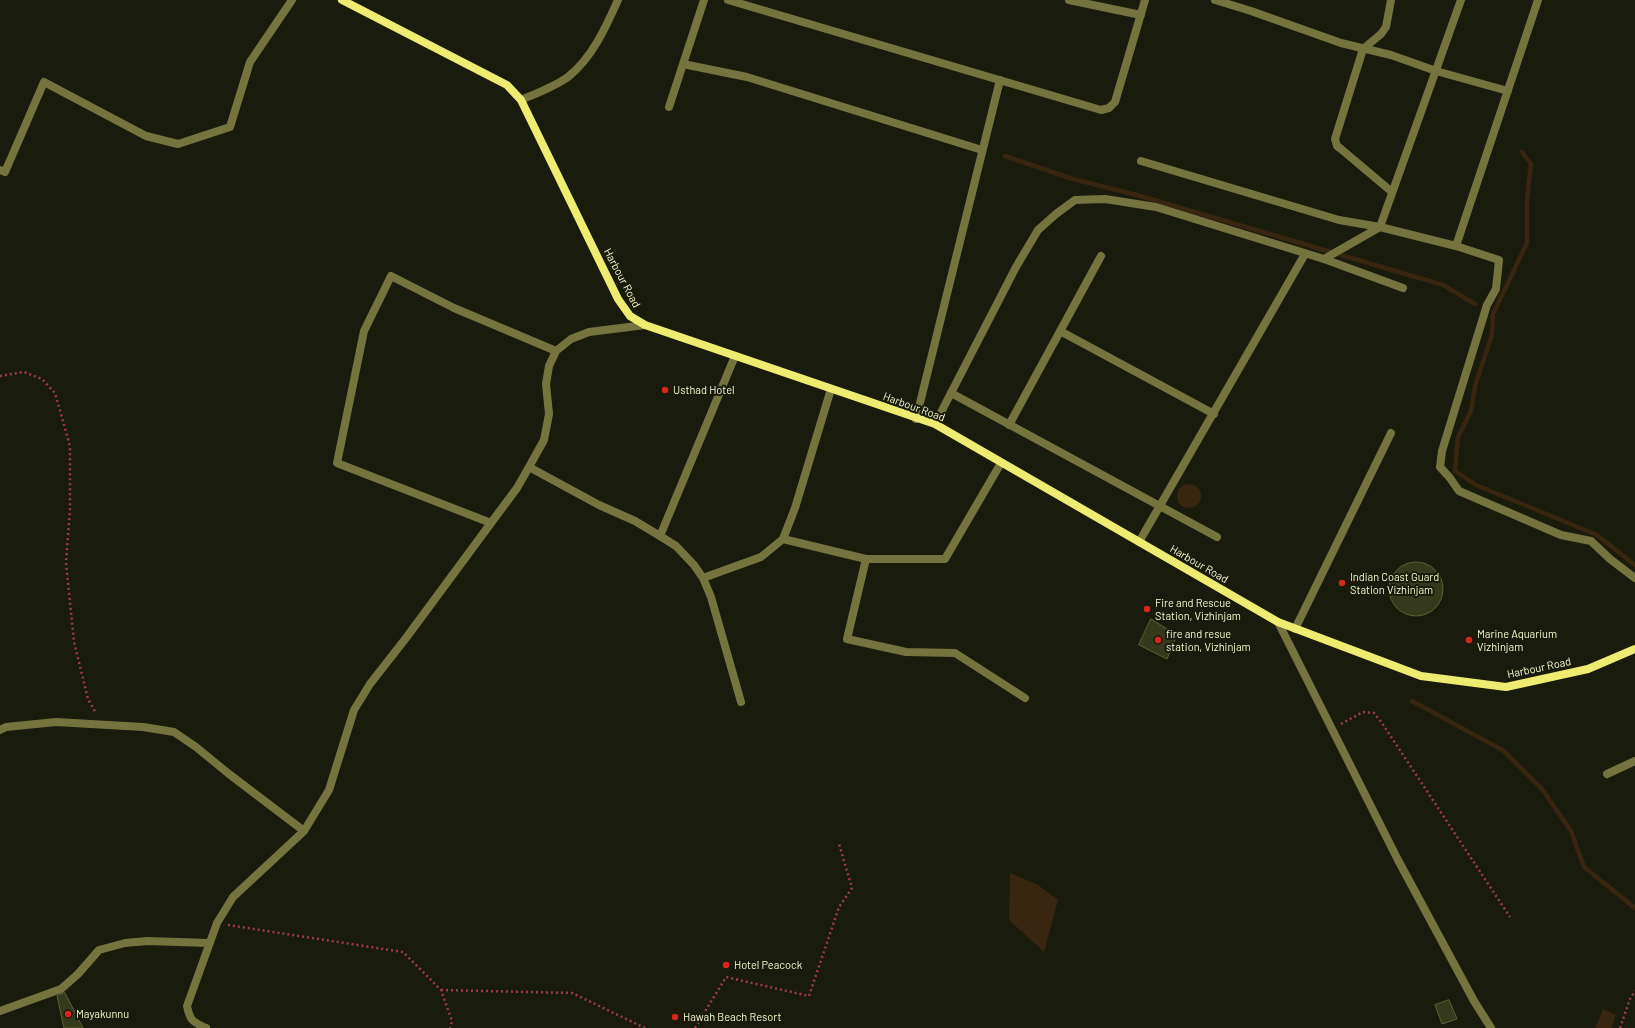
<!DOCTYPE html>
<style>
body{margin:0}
canvas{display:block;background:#191b0d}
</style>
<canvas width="1635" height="1028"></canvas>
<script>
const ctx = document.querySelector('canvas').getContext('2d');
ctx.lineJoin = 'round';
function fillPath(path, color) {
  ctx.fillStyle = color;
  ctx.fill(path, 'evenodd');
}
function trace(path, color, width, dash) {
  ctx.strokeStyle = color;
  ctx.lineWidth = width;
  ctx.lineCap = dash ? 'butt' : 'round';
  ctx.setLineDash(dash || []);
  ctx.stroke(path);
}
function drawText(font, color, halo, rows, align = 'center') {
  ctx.font = font + ' Barlow,sans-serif';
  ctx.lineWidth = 4;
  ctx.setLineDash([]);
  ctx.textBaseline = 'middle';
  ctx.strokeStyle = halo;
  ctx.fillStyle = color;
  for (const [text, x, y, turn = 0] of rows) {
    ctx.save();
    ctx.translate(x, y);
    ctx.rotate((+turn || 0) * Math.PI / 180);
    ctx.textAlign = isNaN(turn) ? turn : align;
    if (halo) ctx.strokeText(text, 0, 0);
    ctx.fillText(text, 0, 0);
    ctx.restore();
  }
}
fillPath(new Path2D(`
 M1177 496a12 12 0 1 1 24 0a12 12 0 1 1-24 0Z
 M 1010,873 L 1038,885 L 1058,900 L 1044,952 L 1009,920 Z
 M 1603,1009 L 1616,1015 L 1611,1028 L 1595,1028 Z`), '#382610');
trace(new Path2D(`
 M 1522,152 L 1531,164 L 1527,199 L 1527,243 L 1493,314 L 1492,335 L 1475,386 L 1471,411 L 1458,437 L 1455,471 L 1476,485 L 1597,535 L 1635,565
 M 1005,156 L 1073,179 L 1137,195 L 1443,285 L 1475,304
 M 1412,701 L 1504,751 L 1542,789 L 1571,831 L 1584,867 L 1635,908`), '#382610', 4.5);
const building = new Path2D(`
 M1389 589a27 27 0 1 1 54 0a27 27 0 1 1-54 0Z
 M 1151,619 L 1177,635 L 1167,659 L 1139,645 Z
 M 65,993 L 83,1028 L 64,1028 L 57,996 Z
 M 1449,1000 L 1457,1019 L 1442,1024 L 1435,1005 Z`);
fillPath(building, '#353a1c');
trace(building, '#5b6330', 1);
trace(new Path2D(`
 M 0,376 L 24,372 L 42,379 L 55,393 L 70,446 L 70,509 L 66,563 L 74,642 L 88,699 L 96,713
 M 1341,724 L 1363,712 L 1374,713 L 1382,723 L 1510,917
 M 228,925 L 403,952 L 441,990 L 452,1021 L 450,1028
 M 441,990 L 572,993 L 645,1028
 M 695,1028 L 726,977 L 809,996 L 839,907 L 852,888 L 839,844
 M 1620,1028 L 1630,999 L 1635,991`), '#a03b45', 2.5, [2, 3]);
trace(new Path2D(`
 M 1060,331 L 1214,414
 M 951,393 L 1217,537
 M 1009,425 L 1101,256
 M 1139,542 L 1305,254
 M 1295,629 L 1391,433
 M 1607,774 L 1635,761`), '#75743e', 8);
trace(new Path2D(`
 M 728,0 L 1101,110 L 1109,108 L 1115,102 L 1145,0
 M 1069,0 L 1141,15
 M 1215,0 L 1251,11 L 1341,43 L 1391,55 L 1436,71 L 1508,91
 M 1391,0 L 1386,27 L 1381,34 L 1363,49 L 1335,139 L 1337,146 L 1341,149 L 1392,192
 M 683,64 L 747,77 L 982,150
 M 521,100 C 537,93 554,87 568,77 C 592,58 606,27 618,0
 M 669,107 L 704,0
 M 1141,161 L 1339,220 L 1380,227 L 1456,246 L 1499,260 L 1496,289 L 1487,305 L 1442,451 L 1440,467 L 1450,478 L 1459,491 L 1561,535 L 1591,541 L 1610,559 L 1635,578
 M 0,170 L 5,172 L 44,82 L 146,136 L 178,144 L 230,127 L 250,62 L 292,0
 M 1456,246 L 1538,0
 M 1324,259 L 1380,227 L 1461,0
 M 916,419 L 1000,80
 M 935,424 L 1016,267 L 1038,230 L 1056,214 L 1075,200 L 1105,199 L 1156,207 L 1324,259 L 1403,288
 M 529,467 L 599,505 L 635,521 L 660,536 L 676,546 L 694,565 L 703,578 L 711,597 L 741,702
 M 491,523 L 337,463 L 364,331 L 391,276 L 454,308 L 556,351
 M 660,536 L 735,356
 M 783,539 L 866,559 L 945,559 L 1001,463
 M 866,559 L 847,639 L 906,652 L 955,653 L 1025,698
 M 703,578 L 761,557 L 783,539 L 795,508 L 831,389
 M 1278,622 L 1398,860 L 1474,1001 L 1491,1028
 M 0,730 L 6,727 L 56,722 L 143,727 L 174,732 L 196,747 L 229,774 L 304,831
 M 0,1011 L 61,989 L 78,974 L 99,950 L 125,943 L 147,941 L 209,943
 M 206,1028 C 193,1022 190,1021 187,1006 L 217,923 L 233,897 L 304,831 L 329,790 L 354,710 L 370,684 L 406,638 L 491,523 L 517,488 L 529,467 L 544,440 L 549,414 L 546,384 L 549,366 L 556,351 L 571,339 L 589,332 L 645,325`), '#75743e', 8);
trace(new Path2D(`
 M 342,0 L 507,85 L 521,100 L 618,299 L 630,316 L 645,325 L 935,424 L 1278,622 L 1421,676 L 1506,687 L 1588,669 L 1635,649`), '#edec70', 8);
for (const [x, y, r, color] of [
 [665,390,4,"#d8261a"],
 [1342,583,4,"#d8261a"],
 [1147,609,4,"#d8261a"],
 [1158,640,4,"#d8261a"],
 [1469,640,4,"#d8261a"],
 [726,965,4,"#d8261a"],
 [68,1014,4,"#d8261a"],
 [675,1017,4,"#d8261a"]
]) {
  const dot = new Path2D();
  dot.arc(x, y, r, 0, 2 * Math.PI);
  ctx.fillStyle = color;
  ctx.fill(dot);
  trace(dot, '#191b0d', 1.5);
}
drawText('11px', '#f6f9cd', '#191b0d', [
 ["Harbour Road",622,278,62],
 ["Harbour Road",914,407,20],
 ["Harbour Road",1199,564,30],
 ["Harbour Road",1539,668,-12]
]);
drawText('11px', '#f6f9cd', '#191b0d', [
 ["Usthad Hotel",673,390],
 ["Indian Coast Guard",1350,577],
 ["Station Vizhinjam",1350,590],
 ["Fire and Rescue",1155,603],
 ["Station, Vizhinjam",1155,616],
 ["fire and resue",1166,634],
 ["station, Vizhinjam",1166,647],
 ["Marine Aquarium",1477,634],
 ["Vizhinjam",1477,647],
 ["Hotel Peacock",734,965],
 ["Mayakunnu",76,1014],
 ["Hawah Beach Resort",683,1017]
], 'left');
</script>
